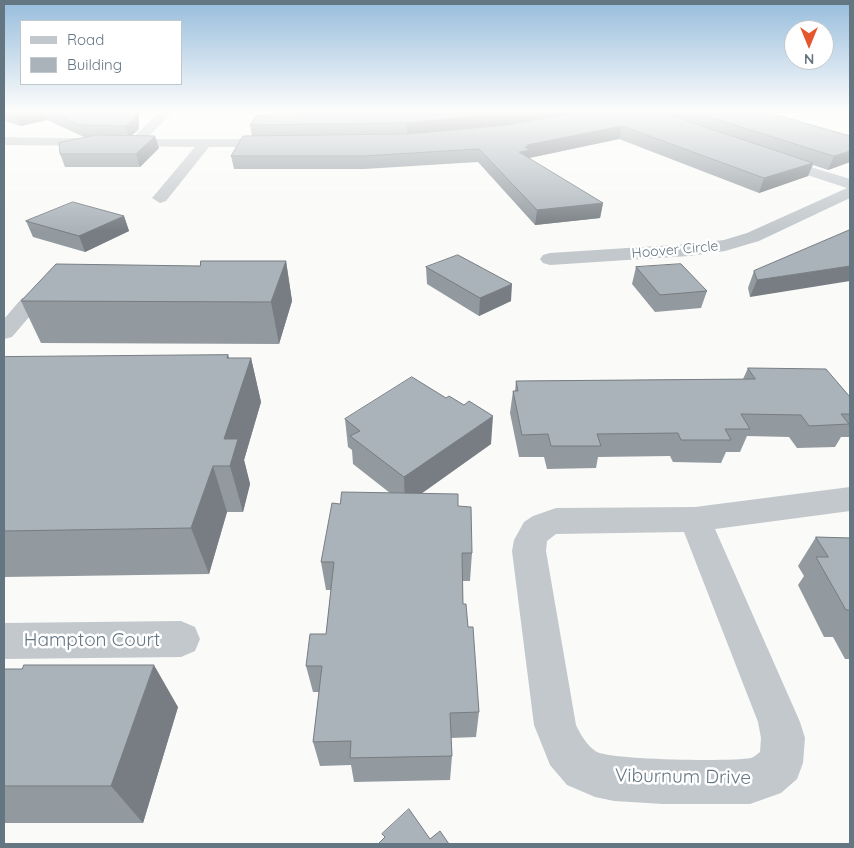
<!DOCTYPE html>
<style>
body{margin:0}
#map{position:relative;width:854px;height:848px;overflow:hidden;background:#fafaf8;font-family:Quicksand,sans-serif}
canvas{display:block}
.frame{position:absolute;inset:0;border:5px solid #657683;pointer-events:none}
.legend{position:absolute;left:20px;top:20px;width:162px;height:65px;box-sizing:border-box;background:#fff;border:1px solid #c1c8cd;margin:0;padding:6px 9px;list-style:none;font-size:15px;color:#657683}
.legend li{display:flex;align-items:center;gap:10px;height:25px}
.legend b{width:25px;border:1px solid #c1c8cd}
.north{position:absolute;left:784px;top:20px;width:50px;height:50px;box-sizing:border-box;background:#fff;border:1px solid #c1c8cd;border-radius:50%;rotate:180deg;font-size:14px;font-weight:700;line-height:20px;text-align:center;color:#657683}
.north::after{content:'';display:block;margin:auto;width:18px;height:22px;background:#e4572e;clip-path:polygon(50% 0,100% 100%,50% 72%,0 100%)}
</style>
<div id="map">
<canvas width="854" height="848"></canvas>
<div class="frame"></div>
<ul class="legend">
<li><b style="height:6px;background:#c3c8cc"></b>Road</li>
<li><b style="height:14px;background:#aab3b9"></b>Building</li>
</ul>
<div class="north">N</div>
</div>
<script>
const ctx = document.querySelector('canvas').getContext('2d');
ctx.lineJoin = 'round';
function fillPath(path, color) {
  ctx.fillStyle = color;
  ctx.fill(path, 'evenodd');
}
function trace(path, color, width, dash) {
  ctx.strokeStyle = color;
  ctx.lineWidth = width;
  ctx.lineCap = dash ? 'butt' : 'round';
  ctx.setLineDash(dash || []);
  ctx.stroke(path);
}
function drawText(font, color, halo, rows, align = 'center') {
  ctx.font = font + ' Quicksand,sans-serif';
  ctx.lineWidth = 5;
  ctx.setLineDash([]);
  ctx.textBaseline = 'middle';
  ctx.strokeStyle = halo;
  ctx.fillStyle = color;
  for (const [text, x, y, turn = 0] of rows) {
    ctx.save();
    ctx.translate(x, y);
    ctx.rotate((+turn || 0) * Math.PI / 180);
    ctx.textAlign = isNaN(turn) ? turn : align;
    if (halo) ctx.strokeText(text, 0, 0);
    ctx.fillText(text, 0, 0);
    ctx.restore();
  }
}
fillPath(new Path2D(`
 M 160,112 L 173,112 L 146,139 L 277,139 L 284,143 L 277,147 L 209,147 L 166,201 L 160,203 L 152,198 L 195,147 L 4,145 L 4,137 L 131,139 Z
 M 775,156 L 850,179 L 850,198 L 759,241 L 725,251 L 689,256 L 550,265 L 543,263 L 540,259 L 543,255 L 550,253 L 689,244 L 724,240 L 747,233 L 847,188 L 770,163 L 768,160 Z
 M 30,297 L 38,298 L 41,303 L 12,337 L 4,339 L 4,319 L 22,298 Z
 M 850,487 L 850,511 L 715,529 L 800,722 L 805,738 L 803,763 L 797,779 L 781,793 L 750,804 L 663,804 L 614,801 L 595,797 L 567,785 L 550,765 L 534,725 L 512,551 L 514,540 L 524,522 L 533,516 L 556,508 L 695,507 ZM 684,532 L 758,722 L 761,738 L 760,752 C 757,754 754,757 751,758 C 731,762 613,760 597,752 C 588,747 580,734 576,725 L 546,551 L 547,541 L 556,534 Z
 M 181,621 L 195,627 L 200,639 L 195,651 L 181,657 L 4,659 L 4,623 Z`), '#c3c8cc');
fillPath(new Path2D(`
 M 4,112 L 139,112 L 139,129 L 132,135 L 155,136 L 159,148 L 140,167 L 65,167 L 60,154 L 86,137 L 84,137 L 47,120 L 21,126 L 4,121 Z
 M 309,112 L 766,112 L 850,136 L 850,162 L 828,170 L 813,165 L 808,176 L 759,193 L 619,139 L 529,158 L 603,203 L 600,218 L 535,225 L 478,162 L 364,169 L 234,169 L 231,156 L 252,136 L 250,125 Z
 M 124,216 L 129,231 L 85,252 L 33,237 L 26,221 Z
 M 850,230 L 750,297 L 748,288 L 754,271 Z
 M 286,261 L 292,301 L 279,344 L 41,343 L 21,301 L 200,266 Z
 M 426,267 L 511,301 L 479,316 L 427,284 Z
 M 636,267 L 707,291 L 701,308 L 655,312 L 632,284 Z
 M 228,355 L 229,358 L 251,358 L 261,402 L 244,460 L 250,484 L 243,512 L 227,512 L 209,574 L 4,577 L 4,357 Z
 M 748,368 L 850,397 L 850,437 L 841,437 L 835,447 L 797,448 L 789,437 L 747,436 L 740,452 L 726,452 L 721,463 L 673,462 L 670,456 L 598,457 L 596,468 L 547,469 L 544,457 L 519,457 L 510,413 L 513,391 L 515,391 L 516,381 L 743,379 Z
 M 345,419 L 491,444 L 421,494 L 458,506 L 472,553 L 470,581 L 463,581 L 463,604 L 468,627 L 479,712 L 476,737 L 451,738 L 452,756 L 450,780 L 354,782 L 351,765 L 320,766 L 313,742 L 319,692 L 313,692 L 306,666 L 326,634 L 331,590 L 326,590 L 321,562 L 340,504 L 390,493 L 353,464 L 352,450 L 348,447 Z
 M 816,537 L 850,538 L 850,659 L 845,659 L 833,637 L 824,637 L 798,585 L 804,576 L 798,566 Z
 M 4,669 L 178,707 L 143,823 L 4,823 Z`), '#929a9f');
fillPath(new Path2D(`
 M 30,112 L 44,112 L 47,120 L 21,126 L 16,115 Z
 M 136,112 L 139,112 L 139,129 L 129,138 L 126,126 Z
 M 515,112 L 581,112 L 506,125 L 407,135 L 407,123 Z
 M 622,126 L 619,139 L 529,158 L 529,163 L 519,152 L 527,145 Z
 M 155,136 L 159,148 L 140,167 L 136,154 Z
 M 850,151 L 850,162 L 828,170 L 834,156 Z
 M 813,163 L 808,176 L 759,193 L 764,178 Z
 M 603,203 L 600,218 L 535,225 L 537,210 Z
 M 124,216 L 129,231 L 85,252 L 79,236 Z
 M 286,261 L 292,301 L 279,344 L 271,302 Z
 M 850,266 L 850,281 L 750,297 L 757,280 Z
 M 512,284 L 511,301 L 479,316 L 480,298 Z
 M 228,355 L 238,396 L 251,358 L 261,402 L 244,460 L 250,484 L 243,512 L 230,466 L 224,439 L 227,358 Z
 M 493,416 L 491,444 L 405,505 L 404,477 Z
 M 213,466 L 227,512 L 209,574 L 191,528 Z
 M 154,665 L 178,707 L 143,823 L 111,786 Z`), '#777d82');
const building = new Path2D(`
 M 5,112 L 30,112 L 16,115 Z
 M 50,112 L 136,112 L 136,117 L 126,126 L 80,125 Z
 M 309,112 L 515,112 L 407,123 L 250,125 L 256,116 Z
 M 580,112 L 660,112 L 813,163 L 764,178 L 622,126 L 527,145 L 529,146 L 525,147 L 530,150 L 519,152 L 603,203 L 537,210 L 479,149 L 363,156 L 231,156 L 243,136 L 407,134 L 507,125 Z
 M 694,112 L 766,112 L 850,136 L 850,151 L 834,156 Z
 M 96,135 L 155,136 L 136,154 L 60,154 L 59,143 Z
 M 73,202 L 124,216 L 79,236 L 26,221 Z
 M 850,230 L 850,266 L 757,280 L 754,271 Z
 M 458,255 L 512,284 L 480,298 L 426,267 Z
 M 201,261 L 286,261 L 271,302 L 21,301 L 56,264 L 200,266 Z
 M 681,264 L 707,291 L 660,295 L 636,267 Z
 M 228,355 L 227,358 L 251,358 L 224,439 L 238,439 L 230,466 L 213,466 L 191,528 L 4,531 L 4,357 Z
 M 748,368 L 826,369 L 850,397 L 850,414 L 841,414 L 849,424 L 809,426 L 801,415 L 741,414 L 750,429 L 725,429 L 731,440 L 681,440 L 678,433 L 597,434 L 601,446 L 551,446 L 548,434 L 522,435 L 513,391 L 518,391 L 516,381 L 755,379 Z
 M 412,377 L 446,398 L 449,396 L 464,405 L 469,401 L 493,416 L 404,477 L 350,436 L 360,431 L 345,419 Z
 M 342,492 L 458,494 L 458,506 L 471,507 L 472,553 L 462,553 L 463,604 L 466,604 L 468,627 L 473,627 L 479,712 L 450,713 L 452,756 L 350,758 L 351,741 L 313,742 L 322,666 L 306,666 L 310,634 L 326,634 L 334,562 L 321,562 L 332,503 L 340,504 Z
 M 816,537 L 850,538 L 850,610 L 846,610 L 816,557 L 828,557 Z
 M 24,665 L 154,665 L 111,786 L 4,786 L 4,669 L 22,669 Z
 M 409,809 L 430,839 L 440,831 L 449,844 L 378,844 L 385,837 L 382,834 Z`);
fillPath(building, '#aab3b9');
trace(building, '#777d82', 1);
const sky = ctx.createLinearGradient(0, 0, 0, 231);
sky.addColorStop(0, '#96bcdc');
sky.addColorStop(0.48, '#fdfdfc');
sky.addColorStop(1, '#fdfdfc00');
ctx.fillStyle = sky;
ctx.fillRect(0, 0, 854, 231);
drawText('14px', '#657683', '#fff', [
 ["Hoover Circle",675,250,-5]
]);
drawText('19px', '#657683', '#fff', [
 ["Hampton Court",92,640],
 ["Viburnum Drive",683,777,1]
]);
</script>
